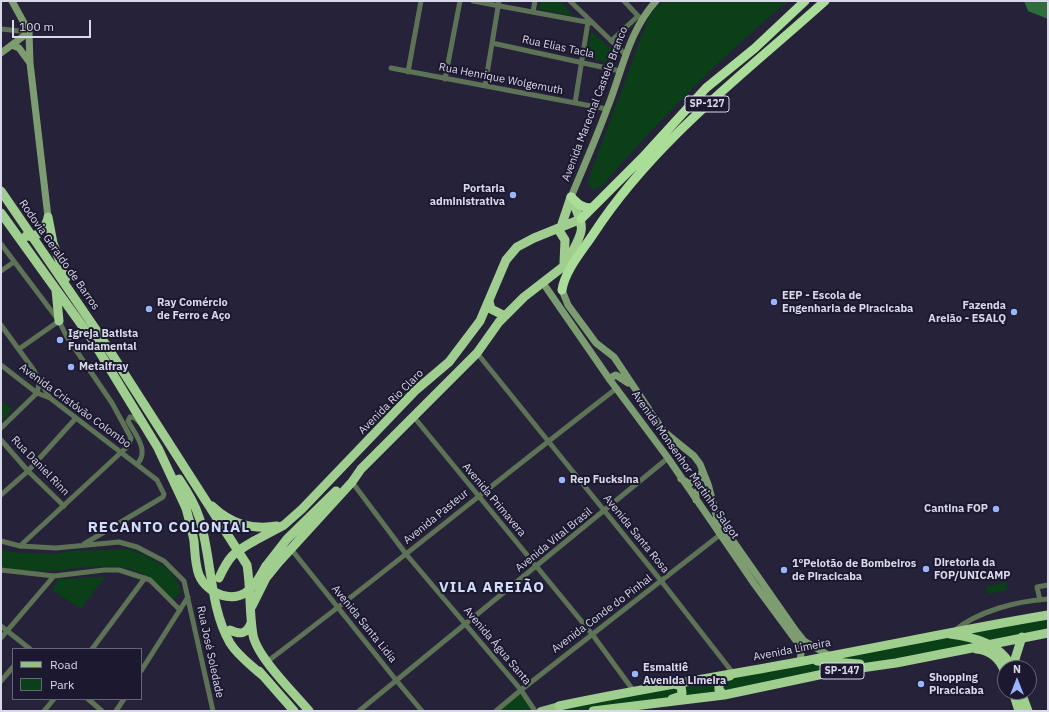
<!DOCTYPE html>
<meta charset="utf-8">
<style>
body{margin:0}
#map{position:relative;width:1049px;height:712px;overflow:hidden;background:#25223a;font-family:"IBM Plex Sans",sans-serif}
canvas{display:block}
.frame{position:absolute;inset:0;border:2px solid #dad9ea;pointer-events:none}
.legend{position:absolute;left:12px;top:648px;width:130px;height:52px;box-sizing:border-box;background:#1b1830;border:1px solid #67657a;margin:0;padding:5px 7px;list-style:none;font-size:12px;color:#dad9ea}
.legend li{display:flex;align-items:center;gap:8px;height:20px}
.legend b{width:20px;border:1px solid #67657a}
.north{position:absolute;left:997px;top:660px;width:40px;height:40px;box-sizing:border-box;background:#1b1830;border:1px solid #67657a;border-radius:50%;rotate:0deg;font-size:11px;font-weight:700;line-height:16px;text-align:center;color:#dad9ea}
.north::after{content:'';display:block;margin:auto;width:14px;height:18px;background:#9ab5fd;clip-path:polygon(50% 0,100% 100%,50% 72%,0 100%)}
.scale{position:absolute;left:12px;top:20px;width:79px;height:18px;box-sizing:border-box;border:2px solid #dad9ea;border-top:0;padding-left:5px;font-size:12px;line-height:14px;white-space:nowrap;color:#dad9ea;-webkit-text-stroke:3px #1b1830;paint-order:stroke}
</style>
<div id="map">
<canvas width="1049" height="712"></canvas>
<div class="frame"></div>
<ul class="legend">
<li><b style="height:5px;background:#95be85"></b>Road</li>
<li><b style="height:11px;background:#0a3f18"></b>Park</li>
</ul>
<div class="north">N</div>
<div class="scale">100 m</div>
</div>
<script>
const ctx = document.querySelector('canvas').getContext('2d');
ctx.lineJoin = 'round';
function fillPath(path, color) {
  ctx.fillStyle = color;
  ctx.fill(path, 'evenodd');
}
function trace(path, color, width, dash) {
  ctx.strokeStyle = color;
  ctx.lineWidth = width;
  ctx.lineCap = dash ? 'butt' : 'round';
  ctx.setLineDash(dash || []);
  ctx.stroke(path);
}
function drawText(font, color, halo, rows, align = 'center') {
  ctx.font = font + ' "IBM Plex Sans",sans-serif';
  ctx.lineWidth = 4;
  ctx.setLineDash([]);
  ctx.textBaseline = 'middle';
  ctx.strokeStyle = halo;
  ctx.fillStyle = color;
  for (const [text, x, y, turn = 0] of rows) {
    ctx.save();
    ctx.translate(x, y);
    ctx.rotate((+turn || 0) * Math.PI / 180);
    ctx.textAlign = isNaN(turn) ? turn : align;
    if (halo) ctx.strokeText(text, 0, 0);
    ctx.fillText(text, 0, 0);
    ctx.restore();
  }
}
fillPath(new Path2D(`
 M 541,1 L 561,1 L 573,16 L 538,9 Z
 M 663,1 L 788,1 C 720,58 659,120 601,187 L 593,190 L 587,183 L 644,30 L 651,13 Z
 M 591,31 L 617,54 L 616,59 L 612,63 L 586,58 Z
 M 1,401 L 13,409 L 1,422 Z
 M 128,549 C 151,557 175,567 181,592 L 172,601 C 163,591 155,579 143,574 C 115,560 80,569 50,571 C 34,571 16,570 1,567 L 1,550 L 20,553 L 56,554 L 68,551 Z
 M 105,577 L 81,609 L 52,590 L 59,579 Z
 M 1006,582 L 1007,590 L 988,594 L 986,587 Z
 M 1048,615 L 1048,633 L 812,677 L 593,711 L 541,711 Z
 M 521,690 L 532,710 L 496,711 Z`), '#0a3f18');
fillPath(new Path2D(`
 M 1024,1 L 1048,1 L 1048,19 L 1028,11 Z`), '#2c6f3a');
trace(new Path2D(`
 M 473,1 L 592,23
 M 570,1 L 625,54
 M 624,1 L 640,18
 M 533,12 L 535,1
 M 1,29 L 29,32
 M 611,41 L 638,16
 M 492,43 L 620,71
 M 391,68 L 607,109
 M 408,72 L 421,1
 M 445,79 L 460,1
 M 485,86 L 499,1
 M 575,103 L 588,22
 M 1,244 L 59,321 L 67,337 L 112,403 L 131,438 L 128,446 L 20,546
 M 1,271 L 14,262
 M 1,325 L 33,369 L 50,398
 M 19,349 L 59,321
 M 477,353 L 662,582 L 733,673
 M 1,365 L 37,393 L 50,398 L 157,480 L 164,494 L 163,497 L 84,544
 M 413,416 L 592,634 L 633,690
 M 1,428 L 37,393 L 40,380
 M 1,440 L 28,471 L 64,506
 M 137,464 C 150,451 135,434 128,421 L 130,417 L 135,418 L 139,422
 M 352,482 L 406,554 L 521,690 L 535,711
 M 1,495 L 28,471 L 76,418
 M 1,541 L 20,546 L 56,548 L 119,542 L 137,547 L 164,561 L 184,581 L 213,711
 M 291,549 L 396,680 L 422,711
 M 1,570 L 54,576 L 104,570 L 119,570 L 150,580 L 180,610
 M 1040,600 L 1037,587 L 1048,585
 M 1,626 L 30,649
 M 954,631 C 978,611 1017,601 1048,599
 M 1,638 L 54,576
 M 92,649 L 145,578
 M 268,661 C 386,572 500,478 617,388
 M 141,671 L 188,597
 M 1,681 L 13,667
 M 88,699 L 102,711
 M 44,711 L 54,699
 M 116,711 L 124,699
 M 359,711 L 668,458
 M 496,711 L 521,690 L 721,534`), '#5e7256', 5);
trace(new Path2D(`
 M 12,1 L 29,32 L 30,63 L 48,217
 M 12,45 L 19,48 L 30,63
 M 1,53 L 29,32
 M 571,197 C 583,168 596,139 607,109 C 622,72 628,32 656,1
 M 543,283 L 610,380 L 668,458 L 755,585 L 800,646 L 801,653 L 800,662
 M 562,290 L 568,305 L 596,343 L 614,357 L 660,426 L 667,434 L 694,456 L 700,464 L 708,484 L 717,518 L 796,631 L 804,641 L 830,656
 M 610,380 L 612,377 L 616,375 L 628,383
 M 681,479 C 688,483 695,485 701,478 L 702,471
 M 696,500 L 696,492 L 701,489 L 704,489 L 709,497`), '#7d9d70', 7);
trace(new Path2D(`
 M 541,711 L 559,706`), '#95be85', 8);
trace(new Path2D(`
 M 1,191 L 99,334 L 247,565 C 251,589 249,612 253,635 C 257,657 294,693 309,711
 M 1,213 L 91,338 L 158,448 L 186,508
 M 48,217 L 53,243 L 66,278
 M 561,227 L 571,197
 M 558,229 L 565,240 L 564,263
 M 26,236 C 38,238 45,229 48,218
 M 570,256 C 587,225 583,228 571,197
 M 56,290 L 59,321
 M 489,301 L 491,309 L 505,316
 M 179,479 C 187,491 195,504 199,517 C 212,556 209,607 230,643 C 238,656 251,665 262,675
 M 212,506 C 231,524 251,530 277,526
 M 254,541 L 284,525 L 302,509 L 416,390 L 449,362 L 480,321 L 506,260 L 517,247 L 534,238 L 581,219
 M 266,566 L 287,539 L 336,491
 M 252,606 L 266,578 L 279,562 L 352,482 L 361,469 L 477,353 L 499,322 L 524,297 L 564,266 L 578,251
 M 230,630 C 240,635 247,634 251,623
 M 950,634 C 974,637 1001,644 1012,668
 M 976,649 C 990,650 1000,659 1005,672
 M 817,661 L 860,664
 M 1015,668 L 1015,659 L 1022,637
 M 259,671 L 294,711
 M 1013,692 L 1019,711
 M 1021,692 L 1028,711
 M 724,695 L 719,690 L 719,682 L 722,678 L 730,676
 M 672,699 L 681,696 L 682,693 L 681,686 L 673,684
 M 559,706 C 638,689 718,677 798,662 C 881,647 964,629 1048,615
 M 593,711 L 724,695 L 833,672 L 896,663 L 1048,633`), '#a0ce8e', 9);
trace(new Path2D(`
 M 571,197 C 578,204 582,208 592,208
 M 581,219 L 642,158 L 706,88 L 755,48 L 805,1
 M 562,290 C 565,270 583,250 594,233 C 655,140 744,74 825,1`), '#aadd97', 9);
trace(new Path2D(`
 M 186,508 C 189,519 192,530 194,541 C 195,552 195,565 199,575 C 207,594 234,605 250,589 C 257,583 261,574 266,566
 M 219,578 C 229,556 233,553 254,541`), '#a0ce8e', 9);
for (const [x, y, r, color] of [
 [513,195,4,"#9ab5fd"],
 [774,302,4,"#9ab5fd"],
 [149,309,4,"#9ab5fd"],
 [1014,312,4,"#9ab5fd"],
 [60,340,4,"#9ab5fd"],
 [71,367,4,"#9ab5fd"],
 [562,480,4,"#9ab5fd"],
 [996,509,4,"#9ab5fd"],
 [926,569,4,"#9ab5fd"],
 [784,570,4,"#9ab5fd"],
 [635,674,4,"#9ab5fd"],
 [921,684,4,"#9ab5fd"]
]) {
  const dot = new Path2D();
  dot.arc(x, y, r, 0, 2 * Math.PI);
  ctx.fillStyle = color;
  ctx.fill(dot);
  trace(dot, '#1b1830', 1.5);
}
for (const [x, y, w] of [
 [707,104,44],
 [842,671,44]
]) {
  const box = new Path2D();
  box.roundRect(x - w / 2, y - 8, w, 16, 3);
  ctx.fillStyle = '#1b1830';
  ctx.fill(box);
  trace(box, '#dad9ea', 1);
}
drawText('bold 10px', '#dad9ea', null, [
 ["SP-127",707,104],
 ["SP-147",842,671]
]);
drawText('11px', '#dad9ea', '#1b1830', [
 ["Rua Elias Tacla",558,47,12],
 ["Rua Henrique Wolgemuth",501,79,11],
 ["Avenida Marechal Castelo Branco",595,104,-69],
 ["Rodovia Geraldo de Barros",59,255,55],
 ["Avenida Rio Claro",391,402,-45],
 ["Avenida Cristóvão Colombo",75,406,36],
 ["Avenida Monsenhor Martinho Salgot",685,465,55],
 ["Rua Daniel Rinn",40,466,46],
 ["Avenida Primavera",494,500,50],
 ["Avenida Pasteur",436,517,-39],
 ["Avenida Santa Rosa",636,534,51],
 ["Avenida Vital Brasil",554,540,-39],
 ["Avenida Conde do Pinhal",602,614,-37],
 ["Avenida Santa Lidia",364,624,51],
 ["Avenida Água Santa",497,646,50],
 ["Avenida Limeira",792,650,-11],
 ["Rua José Soledade",210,652,78]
]);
drawText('bold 11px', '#dad9ea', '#1b1830', [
 ["Portaria",505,189,"right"],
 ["administrativa",505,202,"right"],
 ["EEP - Escola de",782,296],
 ["Engenharia de Piracicaba",782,309],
 ["Ray Comércio",157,303],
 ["de Ferro e Aço",157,316],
 ["Fazenda",1006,306,"right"],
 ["Areião - ESALQ",1006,319,"right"],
 ["Igreja Batista",68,334],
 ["Fundamental",68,347],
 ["Metalfray",79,367],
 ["Rep Fucksina",570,480],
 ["Cantina FOP",988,509,"right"],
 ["Diretoria da",934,563],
 ["FOP/UNICAMP",934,576],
 ["1ºPelotão de Bombeiros",792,564],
 ["de Piracicaba",792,577],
 ["Esmaltiê",643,668],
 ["Avenida Limeira",643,681],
 ["Shopping",929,678],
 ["Piracicaba",929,691]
], 'left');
ctx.letterSpacing = '1px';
drawText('bold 15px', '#d1dcf8', '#1b1830', [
 ["RECANTO COLONIAL",169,528],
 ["VILA AREIÃO",492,588]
]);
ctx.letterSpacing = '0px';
</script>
